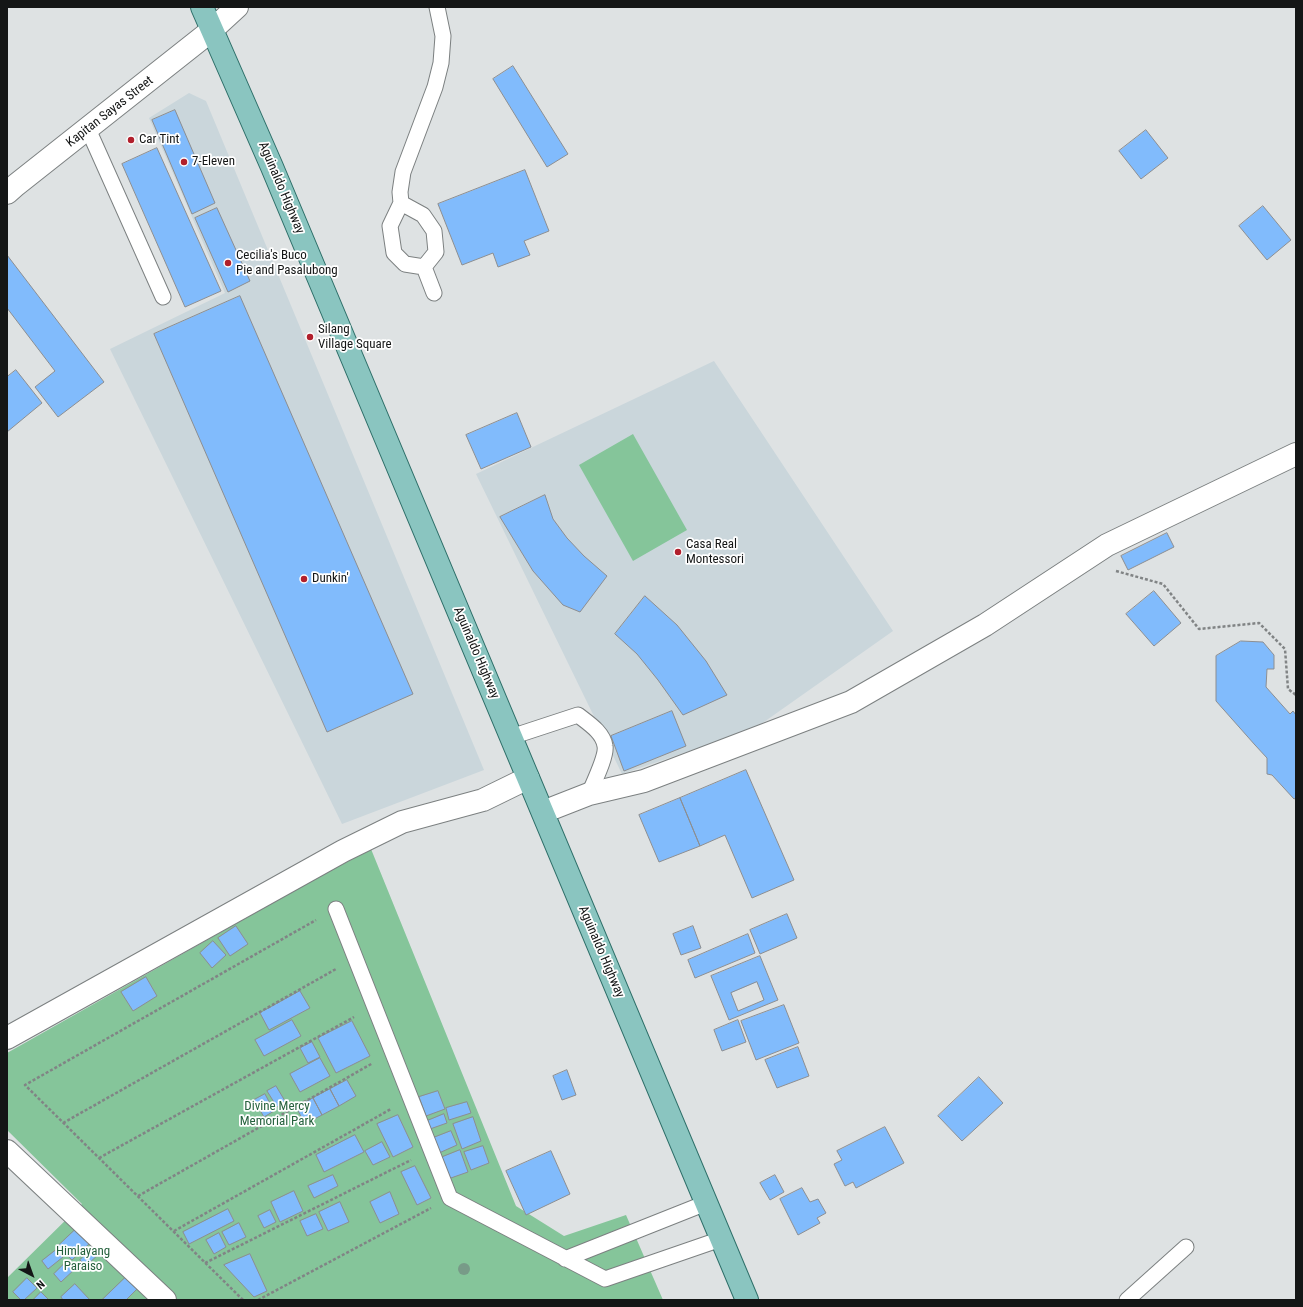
<!DOCTYPE html>
<style>
body{margin:0}
#map{position:relative;width:1303px;height:1307px;overflow:hidden;background:#dee2e3;font-family:"Roboto Condensed",sans-serif}
canvas{display:block}
.frame{position:absolute;inset:0;border:8px solid #141616;pointer-events:none}
.north{position:absolute;left:12px;top:1255px;width:40px;height:40px;-webkit-text-stroke:3px #fff;paint-order:stroke;rotate:139deg;font-size:11px;font-weight:700;line-height:16px;text-align:center;color:#141616}
.north::after{content:'';display:block;margin:auto;width:14px;height:18px;background:#141616;clip-path:polygon(50% 0,100% 100%,50% 72%,0 100%)}
</style>
<div id="map">
<canvas width="1303" height="1307"></canvas>
<div class="frame"></div>
<div class="north">N</div>
</div>
<script>
const ctx = document.querySelector('canvas').getContext('2d');
ctx.lineJoin = 'round';
function fillPath(path, color) {
  ctx.fillStyle = color;
  ctx.fill(path, 'evenodd');
}
function trace(path, color, width, dash) {
  ctx.strokeStyle = color;
  ctx.lineWidth = width;
  ctx.lineCap = dash ? 'butt' : 'round';
  ctx.setLineDash(dash || []);
  ctx.stroke(path);
}
function drawText(font, color, halo, rows, align = 'center') {
  ctx.font = font + ' "Roboto Condensed",sans-serif';
  ctx.lineWidth = 3.5;
  ctx.setLineDash([]);
  ctx.textBaseline = 'middle';
  ctx.strokeStyle = halo;
  ctx.fillStyle = color;
  for (const [text, x, y, turn = 0] of rows) {
    ctx.save();
    ctx.translate(x, y);
    ctx.rotate((+turn || 0) * Math.PI / 180);
    ctx.textAlign = isNaN(turn) ? turn : align;
    if (halo) ctx.strokeText(text, 0, 0);
    ctx.fillText(text, 0, 0);
    ctx.restore();
  }
}
fillPath(new Path2D(`
 M 189,93 L 206,101 L 484,770 L 342,824 L 110,349 L 225,293 L 149,118 Z
 M 714,361 L 893,631 L 754,729 L 622,774 L 476,474 Z`), '#cad6db');
fillPath(new Path2D(`
 M 633,434 L 687,530 L 633,561 L 579,465 Z
 M 371,849 L 516,1206 L 564,1236 L 626,1215 L 663,1300 L 7,1300 L 7,1278 L 82,1204 L 7,1130 L 7,1053 L 315,879 Z`), '#85c59a');
const building = new Path2D(`
 M 513,66 L 568,154 L 547,167 L 493,79 Z
 M 175,110 L 215,203 L 192,214 L 152,120 Z
 M 1146,130 L 1168,158 L 1141,179 L 1119,151 Z
 M 157,148 L 221,291 L 185,307 L 122,164 Z
 M 525,170 L 549,231 L 524,241 L 530,255 L 498,267 L 493,253 L 462,265 L 438,204 Z
 M 1263,206 L 1291,240 L 1267,260 L 1239,226 Z
 M 217,208 L 250,281 L 228,292 L 195,218 Z
 M 7,255 L 104,382 L 58,417 L 35,387 L 55,371 L 7,308 Z
 M 240,296 L 413,694 L 327,732 L 154,334 Z
 M 16,370 L 42,403 L 7,432 L 7,377 Z
 M 517,413 L 531,447 L 481,469 L 466,435 Z
 M 545,495 L 553,519 L 567,538 L 584,556 L 607,576 L 580,612 L 563,605 L 533,571 L 500,517 Z
 M 1167,533 L 1174,547 L 1128,570 L 1121,556 Z
 M 1154,591 L 1181,623 L 1154,646 L 1126,614 Z
 M 645,596 L 677,625 L 706,661 L 727,695 L 683,715 L 658,680 L 637,654 L 615,634 Z
 M 1241,641 L 1263,642 L 1274,655 L 1274,669 L 1267,669 L 1266,687 L 1290,714 L 1293,711 L 1296,715 L 1296,798 L 1294,799 L 1272,775 L 1267,774 L 1267,758 L 1255,745 L 1216,701 L 1216,656 Z
 M 672,711 L 686,746 L 624,771 L 611,736 Z
 M 746,770 L 794,880 L 752,898 L 725,835 L 700,846 L 680,798 Z
 M 680,798 L 700,846 L 659,862 L 639,815 Z
 M 787,914 L 797,938 L 760,954 L 750,930 Z
 M 236,926 L 248,944 L 230,956 L 218,938 Z
 M 693,926 L 701,948 L 681,955 L 673,934 Z
 M 748,934 L 755,953 L 695,978 L 688,960 Z
 M 213,941 L 226,955 L 212,968 L 200,953 Z
 M 760,956 L 778,1000 L 729,1020 L 711,976 Z
 M 146,977 L 157,996 L 133,1011 L 121,992 Z
 M 757,982 L 764,1000 L 738,1011 L 731,993 Z
 M 300,991 L 310,1008 L 269,1030 L 260,1013 Z
 M 784,1005 L 799,1043 L 756,1060 L 741,1021 Z
 M 292,1020 L 301,1036 L 264,1056 L 255,1040 Z
 M 738,1020 L 746,1042 L 722,1051 L 714,1030 Z
 M 352,1021 L 370,1056 L 336,1073 L 318,1038 Z
 M 312,1042 L 320,1057 L 308,1063 L 300,1048 Z
 M 798,1047 L 809,1076 L 777,1088 L 765,1060 Z
 M 320,1058 L 330,1076 L 300,1092 L 290,1074 Z
 M 567,1070 L 576,1095 L 562,1100 L 553,1076 Z
 M 979,1077 L 1003,1103 L 962,1141 L 938,1116 Z
 M 347,1080 L 356,1096 L 339,1106 L 330,1089 Z
 M 276,1086 L 285,1101 L 277,1107 L 267,1091 Z
 M 330,1089 L 339,1106 L 322,1115 L 313,1098 Z
 M 438,1091 L 445,1109 L 426,1116 L 419,1097 Z
 M 265,1094 L 274,1111 L 264,1117 L 254,1100 Z
 M 313,1098 L 322,1115 L 305,1124 L 296,1107 Z
 M 467,1102 L 471,1113 L 449,1120 L 446,1108 Z
 M 444,1114 L 447,1123 L 430,1129 L 427,1121 Z
 M 398,1115 L 413,1147 L 393,1157 L 377,1124 Z
 M 473,1117 L 481,1141 L 462,1149 L 453,1124 Z
 M 885,1127 L 904,1163 L 856,1188 L 853,1182 L 845,1186 L 834,1164 L 842,1160 L 837,1151 Z
 M 451,1131 L 457,1145 L 439,1153 L 433,1138 Z
 M 355,1135 L 364,1152 L 324,1172 L 316,1155 Z
 M 382,1142 L 390,1157 L 373,1165 L 365,1151 Z
 M 483,1146 L 489,1163 L 471,1170 L 464,1152 Z
 M 460,1150 L 468,1172 L 448,1179 L 440,1158 Z
 M 551,1151 L 570,1194 L 526,1215 L 506,1171 Z
 M 415,1166 L 431,1198 L 417,1205 L 401,1172 Z
 M 333,1175 L 338,1186 L 314,1198 L 308,1186 Z
 M 775,1175 L 784,1192 L 770,1200 L 760,1183 Z
 M 802,1188 L 810,1202 L 818,1199 L 826,1213 L 817,1218 L 820,1223 L 798,1235 L 780,1199 Z
 M 294,1191 L 303,1211 L 280,1222 L 271,1202 Z
 M 390,1192 L 399,1214 L 380,1223 L 370,1202 Z
 M 340,1202 L 349,1222 L 328,1231 L 319,1212 Z
 M 228,1209 L 234,1221 L 189,1244 L 183,1232 Z
 M 270,1210 L 276,1222 L 264,1228 L 258,1216 Z
 M 316,1214 L 323,1229 L 307,1236 L 300,1221 Z
 M 239,1223 L 246,1237 L 229,1245 L 222,1232 Z
 M 76,1229 L 90,1243 L 72,1260 L 58,1246 Z
 M 219,1233 L 226,1247 L 214,1254 L 206,1240 Z
 M 94,1246 L 101,1252 L 86,1266 L 80,1260 Z
 M 56,1250 L 63,1257 L 48,1269 L 42,1261 Z
 M 250,1254 L 267,1291 L 254,1297 L 224,1265 Z
 M 68,1260 L 76,1268 L 61,1282 L 54,1274 Z
 M 126,1277 L 138,1288 L 126,1300 L 102,1300 Z
 M 27,1278 L 37,1288 L 24,1300 L 21,1300 L 13,1292 Z
 M 75,1284 L 90,1300 L 63,1300 L 61,1297 Z
 M 41,1292 L 49,1300 L 33,1300 Z`);
fillPath(building, '#81bbfc');
trace(building, '#8c8e91', 1);
const service = new Path2D(`
 M 88,129 L 163,297
 M 401,203 L 423,215 L 434,231 L 436,252 L 424,267
 M 424,267 L 405,264 L 394,253 L 390,226 L 401,203 L 400,192 L 403,172 L 435,87 L 441,63 L 443,36 L 437,7
 M 424,267 L 434,293
 M 511,737 L 578,715 C 588,723 603,732 605,746 C 607,756 593,784 589,794
 M 336,909 L 450,1198 L 605,1279 L 721,1239
 M 565,1259 L 706,1203
 M 1127,1300 L 1186,1247`);
const minor = new Path2D(`
 M 543,812 L 589,794 L 644,781 L 851,702 L 985,625 L 1107,545 L 1296,454
 M 7,1038 L 343,851 L 402,822 L 483,800 L 528,778
 M 7,1151 L 165,1300`);
const tertiary = new Path2D(`
 M 212,30 L 237,7`);
const secondary = new Path2D(`
 M 7,193 L 16,185 L 212,30`);
const primary = new Path2D(`
 M 202,7 L 272,167 L 747,1300`);
trace(service, '#7c8081', 17);
trace(minor, '#7c8081', 24);
trace(tertiary, '#7c8081', 24);
trace(secondary, '#7c8081', 24);
trace(primary, '#2e6f69', 24);
trace(new Path2D(`
 M 1116,571 L 1163,584 L 1199,629 L 1259,623 L 1285,649 L 1288,689 L 1296,695
 M 63,1123 L 336,969
 M 99,1158 L 354,1017
 M 138,1196 L 373,1063
 M 174,1231 L 391,1109
 M 205,1263 L 411,1160
 M 243,1300 L 25,1085 L 316,920
 M 258,1300 L 431,1208`), '#818485', 2.5, [3, 2]);
trace(service, '#fff', 15);
trace(minor, '#fff', 22);
trace(tertiary, '#fff', 22);
trace(secondary, '#fff', 22);
trace(primary, '#8ac5c0', 22);
ctx.fillStyle = '#789b88';
for (const [x, y] of [
 [464,1269]
]) {
  ctx.beginPath();
  ctx.arc(x, y, 6, 0, 2 * Math.PI);
  ctx.fill();
}
for (const [x, y, r, color] of [
 [131,140,4,"#b11f2c"],
 [184,162,4,"#b11f2c"],
 [228,263,4,"#b11f2c"],
 [310,337,4,"#b11f2c"],
 [678,552,4,"#b11f2c"],
 [304,579,4,"#b11f2c"]
]) {
  const dot = new Path2D();
  dot.arc(x, y, r, 0, 2 * Math.PI);
  ctx.fillStyle = color;
  ctx.fill(dot);
  trace(dot, '#fff', 1.5);
}
drawText('13px', '#141616', '#fff', [
 ["Kapitan Sayas Street",110,112,-38],
 ["Aguinaldo Highway",281,188,67],
 ["Aguinaldo Highway",476,653,67],
 ["Aguinaldo Highway",601,952,67]
]);
drawText('13px', '#141616', '#fff', [
 ["Car Tint",139,140],
 ["7-Eleven",192,162],
 ["Cecilia's Buco",236,256],
 ["Pie and Pasalubong",236,271],
 ["Silang",318,330],
 ["Village Square",318,345],
 ["Casa Real",686,545],
 ["Montessori",686,560],
 ["Dunkin'",312,579]
], 'left');
drawText('13px', '#25613d', '#fff', [
 ["Divine Mercy",277,1107],
 ["Memorial Park",277,1122],
 ["Himlayang",83,1252],
 ["Paraiso",83,1267]
]);
</script>
